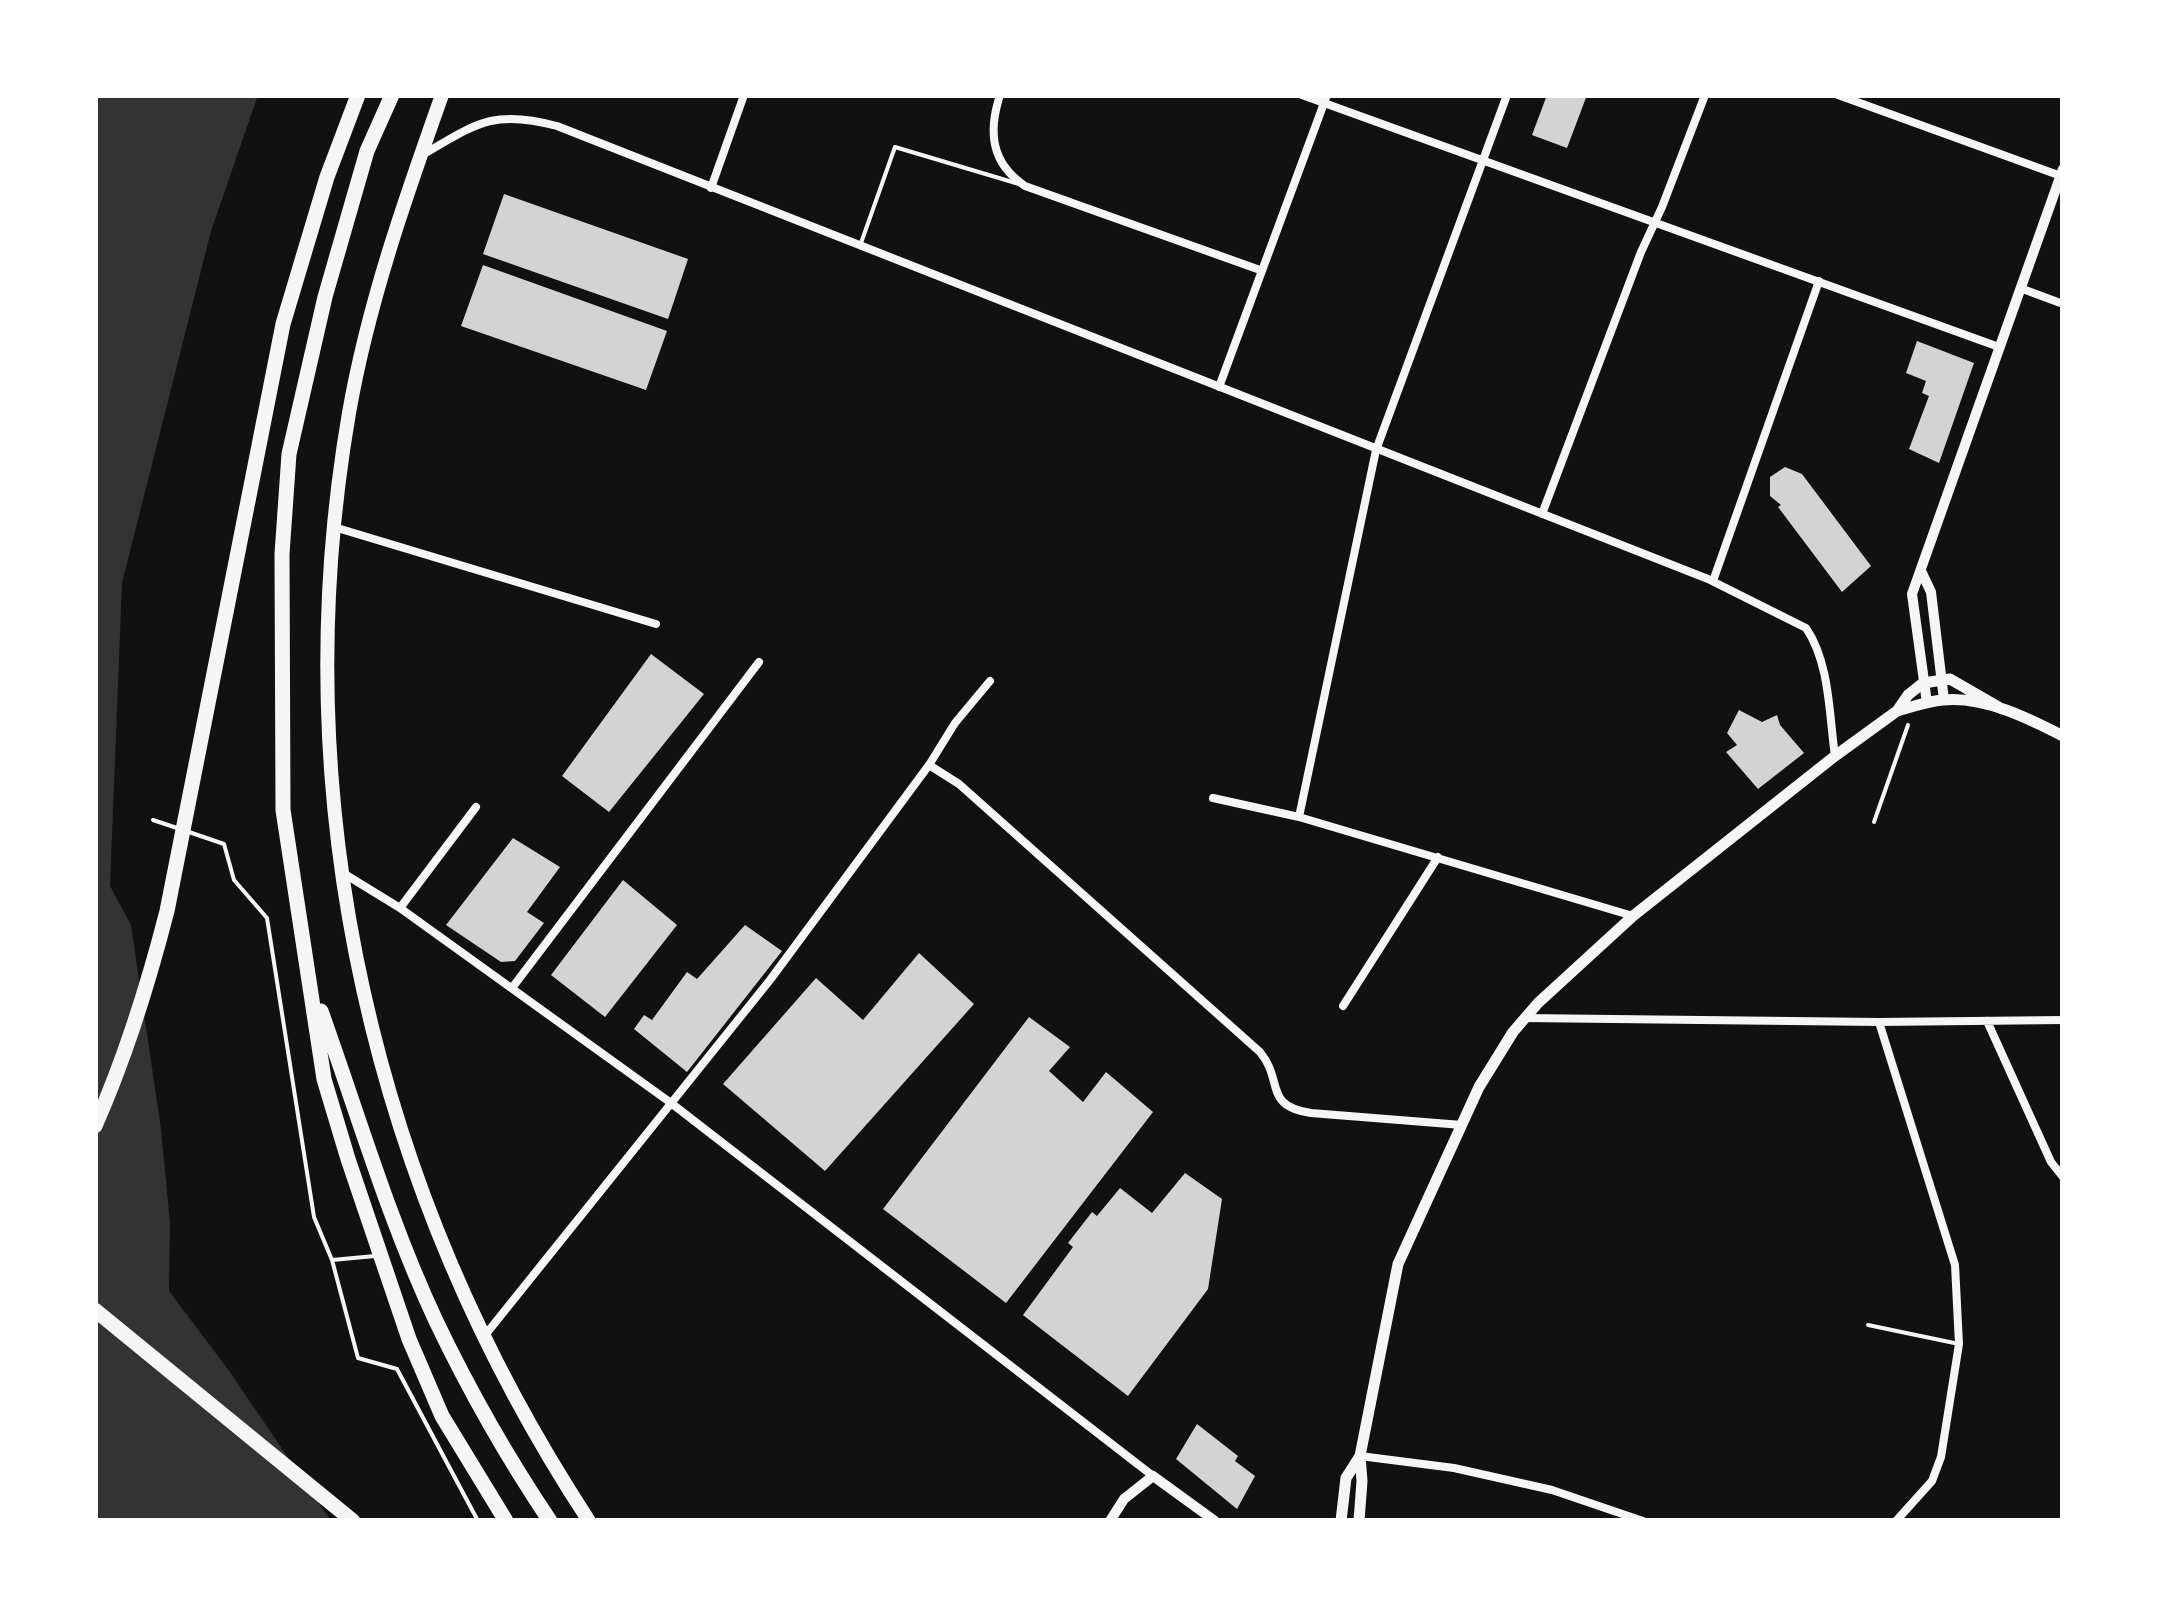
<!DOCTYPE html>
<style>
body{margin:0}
#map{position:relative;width:2158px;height:1616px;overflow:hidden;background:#111;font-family:"Nunito Sans",sans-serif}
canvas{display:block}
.frame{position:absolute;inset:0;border:98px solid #fff;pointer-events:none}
</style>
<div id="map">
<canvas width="2158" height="1616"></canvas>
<div class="frame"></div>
</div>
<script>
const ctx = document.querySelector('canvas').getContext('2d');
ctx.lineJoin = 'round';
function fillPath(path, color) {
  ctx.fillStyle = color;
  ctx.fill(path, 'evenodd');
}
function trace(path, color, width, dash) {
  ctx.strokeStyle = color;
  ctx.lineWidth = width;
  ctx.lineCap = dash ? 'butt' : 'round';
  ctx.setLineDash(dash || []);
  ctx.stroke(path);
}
fillPath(new Path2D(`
 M 95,95 L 258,95 L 211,231 L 122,583 L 110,886 L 131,925 L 161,1129 L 170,1223 L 169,1291 L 230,1372 L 331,1521 L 95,1521 Z`), '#333');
fillPath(new Path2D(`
 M 1547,95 L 1587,95 L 1567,148 L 1532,135 Z
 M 504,194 L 688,259 L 668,319 L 483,254 Z
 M 483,265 L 667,331 L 646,390 L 461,326 Z
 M 1917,341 L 1974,363 L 1939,463 L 1909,449 L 1929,396 L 1922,393 L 1926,381 L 1906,373 Z
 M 1785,467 L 1802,474 L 1871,566 L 1842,592 L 1778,507 L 1781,505 L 1770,496 L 1770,477 Z
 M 651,654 L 704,694 L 609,812 L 562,776 Z
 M 1739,710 L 1762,722 L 1777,715 L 1780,725 L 1804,753 L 1758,789 L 1726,752 L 1737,745 L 1727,733 Z
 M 513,838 L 560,867 L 527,912 L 544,923 L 515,961 L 501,962 L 446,925 Z
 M 623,880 L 677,925 L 605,1017 L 551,975 Z
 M 745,925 L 782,951 L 687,1072 L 634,1029 L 644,1015 L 652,1020 L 687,972 L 697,979 Z
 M 919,953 L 974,1004 L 825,1171 L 723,1084 L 816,978 L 863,1020 Z
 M 1029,1017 L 1070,1047 L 1049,1071 L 1083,1102 L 1106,1072 L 1153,1112 L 1006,1303 L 883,1209 Z
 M 1185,1173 L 1222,1199 L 1208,1289 L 1128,1396 L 1023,1315 L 1073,1247 L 1068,1243 L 1092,1212 L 1097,1216 L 1120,1188 L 1152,1213 Z
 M 1197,1424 L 1238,1456 L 1235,1461 L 1255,1476 L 1237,1509 L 1176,1459 Z`), '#d3d3d3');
trace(new Path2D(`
 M 1874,822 L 1908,725`), '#f5f5f5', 4);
trace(new Path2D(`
 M 861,243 L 895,147 L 1019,184
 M 153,820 L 177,828
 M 186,831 L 224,844 L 234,880 L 267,918 L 314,1217 L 332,1260 L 375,1256
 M 332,1260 L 358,1358 L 397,1369 L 478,1521
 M 1868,1325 L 1959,1344`), '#f5f5f5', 4);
trace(new Path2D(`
 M 1000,95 C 988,132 991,163 1025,186 L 1260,270
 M 1302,95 L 1999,347
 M 1838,95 L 2061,176
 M 424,154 C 477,123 494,109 557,126 L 1708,579 L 1806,628 C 1830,663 1829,715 1835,756
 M 711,188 L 744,95
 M 2020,288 L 2063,304
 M 1219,387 L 1327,95
 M 1542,514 L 1641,252 L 1662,207 L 1705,95
 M 334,527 L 656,624
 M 1713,581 L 1819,281
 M 929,765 L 959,784 L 1260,1052 C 1284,1081 1263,1106 1311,1113 L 1462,1125
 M 1213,798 L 1299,817 L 1633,916
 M 1299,817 L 1376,450 L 1507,95
 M 343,873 L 400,908 L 671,1103 L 1153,1476
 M 400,908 L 476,807
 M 512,988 L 759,662
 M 1343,1006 L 1438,857
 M 1524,1018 L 1879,1022 L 2063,1020
 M 1987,1021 L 2051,1162 L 2063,1177
 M 1879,1022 L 1955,1265 L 1959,1344 L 1941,1457 L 1932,1481 L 1896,1521
 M 486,1334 L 770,980 L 929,765 L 955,723 L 990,681
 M 1360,1456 L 1454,1468 L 1552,1490 L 1643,1521`), '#f5f5f5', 8);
trace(new Path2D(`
 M 1921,571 L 1931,592 L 1944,700
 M 1927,703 L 1912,594 L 2063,169
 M 1110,1521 L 1124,1499 L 1153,1476 L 1215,1521`), '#f5f5f5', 10);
trace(new Path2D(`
 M 1897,711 C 1912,707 1928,701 1943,700 C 1984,696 2028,718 2063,736
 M 1341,1521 L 1346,1478 L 1360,1456
 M 1359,1521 L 1362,1481 L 1360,1456 L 1398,1264 L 1479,1087 L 1513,1032 L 1538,1003 L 1633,916 L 1835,756 L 1897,711 L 1908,695 L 1923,683 L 1950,679 L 2002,709`), '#f5f5f5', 11);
trace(new Path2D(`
 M 442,95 C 405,199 368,304 349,413 C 282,802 374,1193 589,1521`), '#f5f5f5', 14);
trace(new Path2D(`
 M 392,95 L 367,151 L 325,297 L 289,454 L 282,554 L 283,810 L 324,1079 L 348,1159 L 409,1339 L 442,1416 L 506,1521
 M 321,1011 C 358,1114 389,1221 436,1321 C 469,1390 507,1457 550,1521
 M 95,1126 C 126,1056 148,985 167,911 L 283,324 L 327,177 L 358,95
 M 95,1310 L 353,1521`), '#f5f5f5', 15);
</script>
